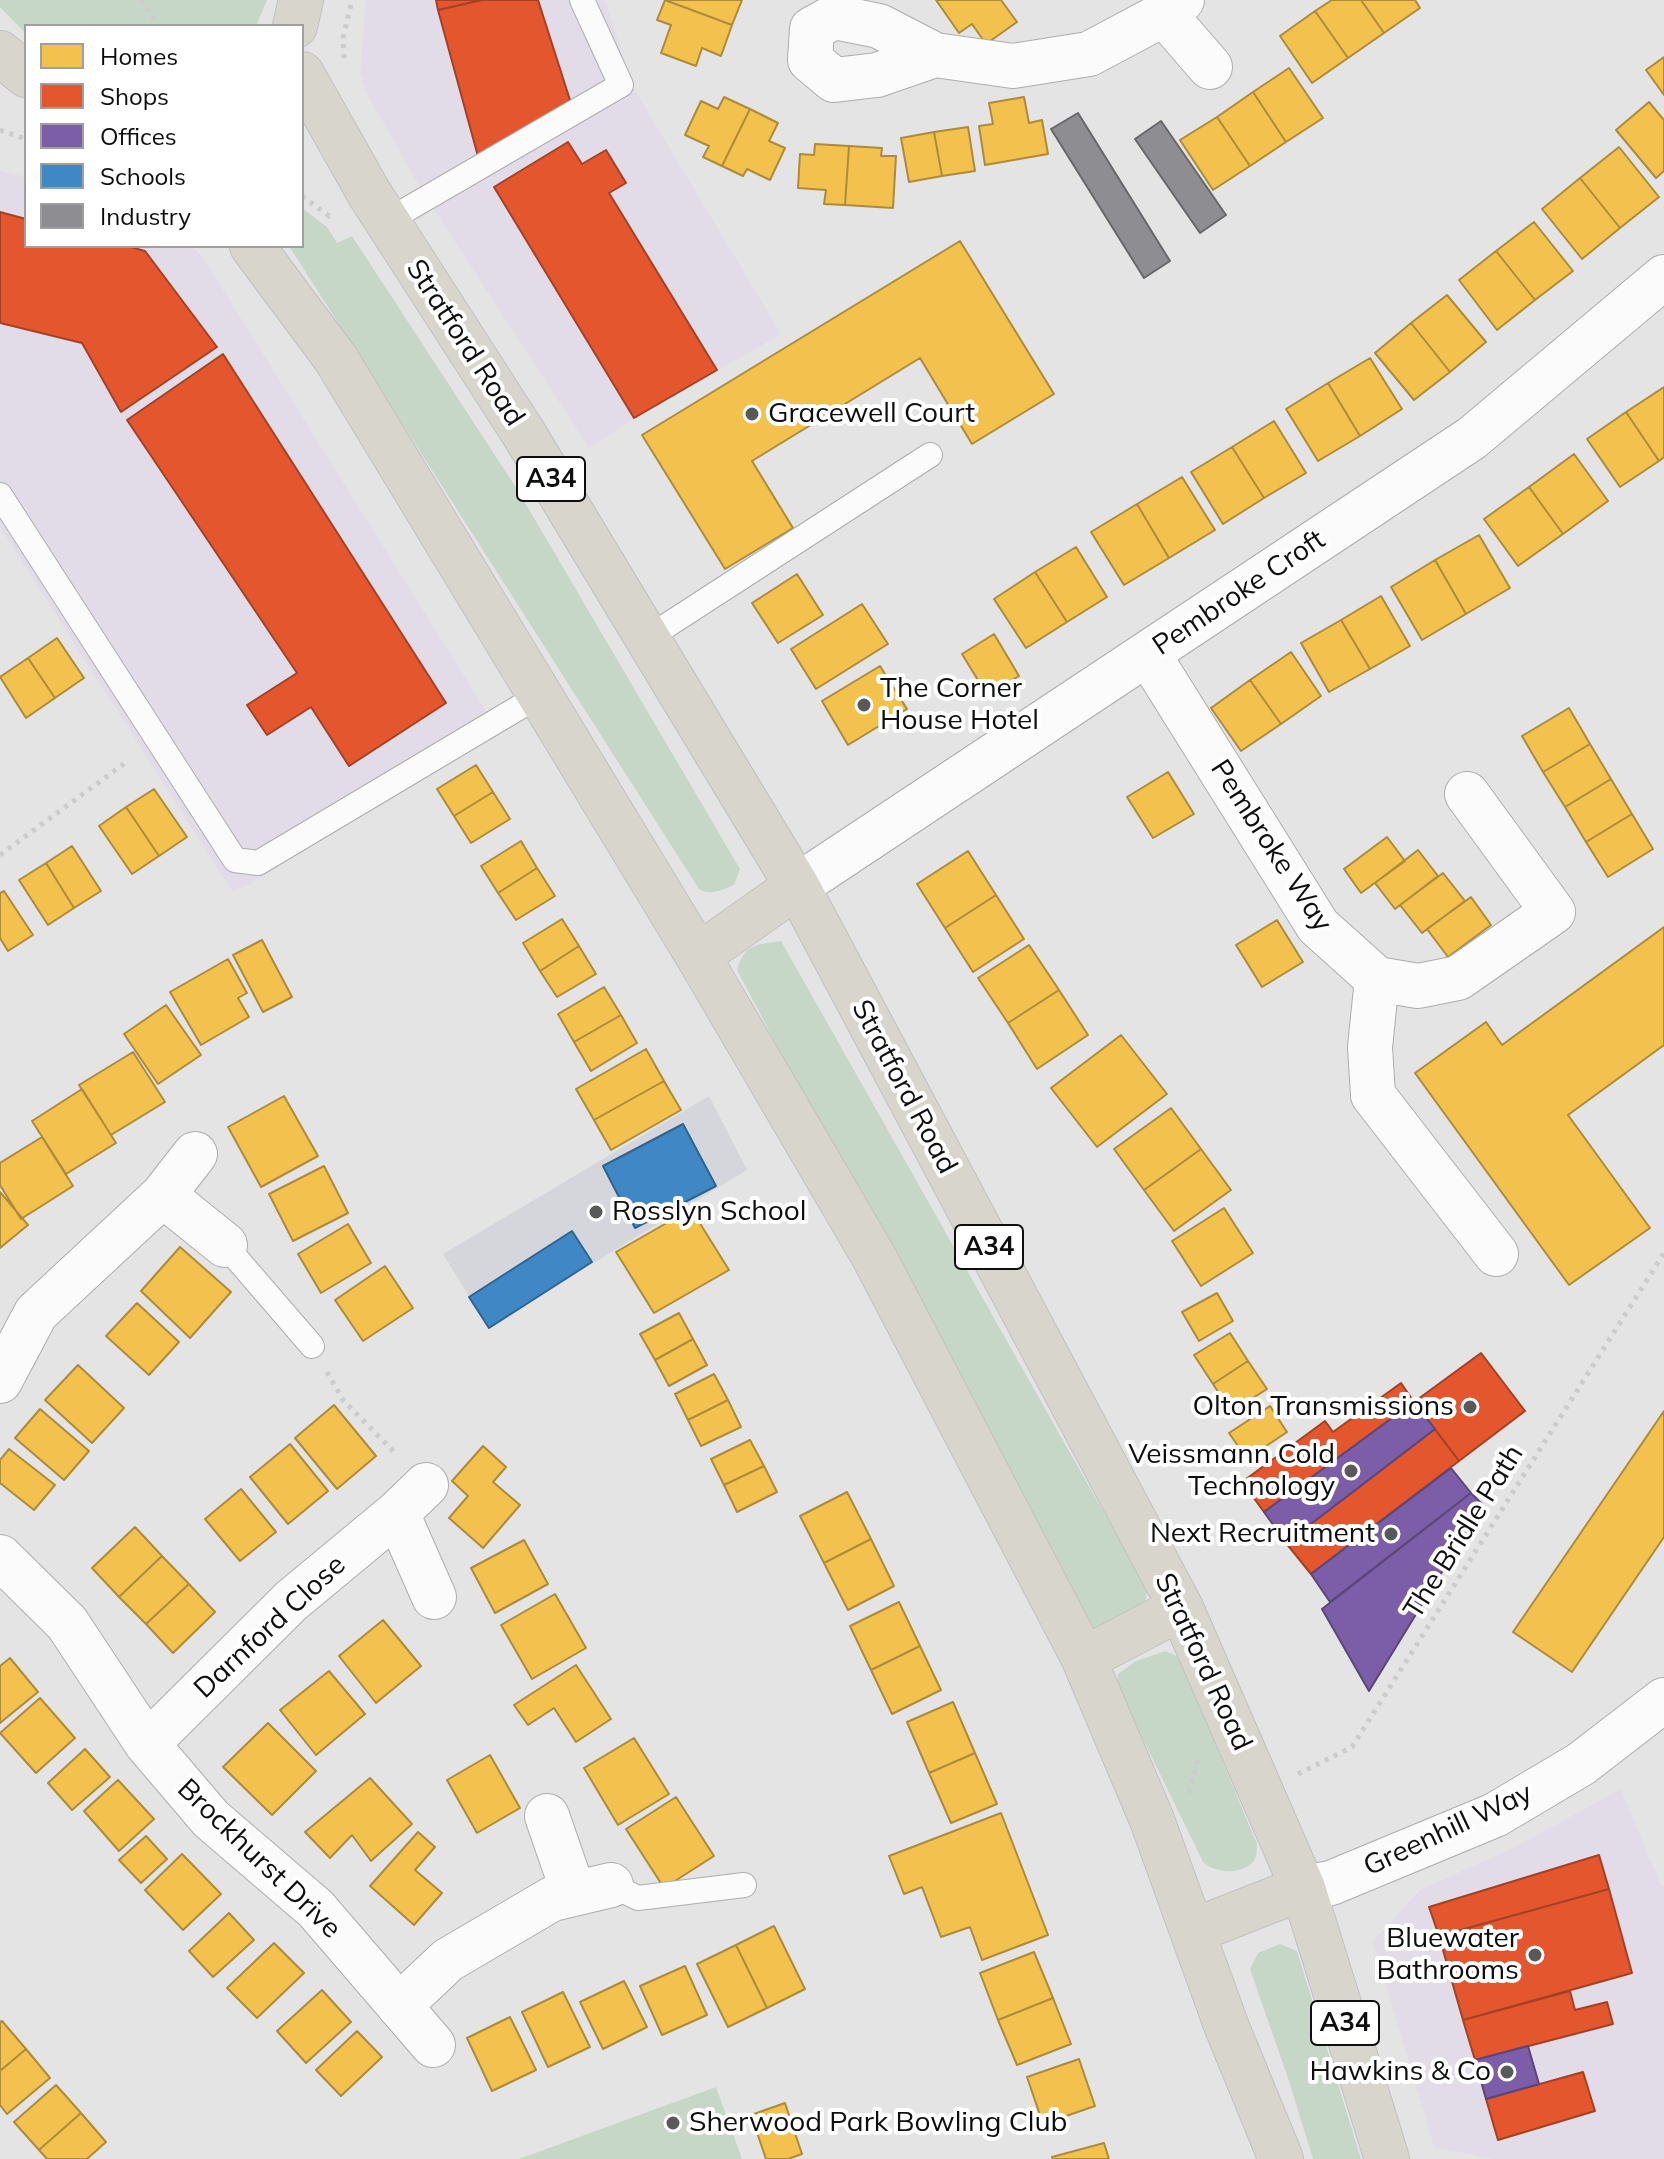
<!DOCTYPE html>
<style>
body{margin:0}
#map{position:relative;width:1664px;height:2159px;overflow:hidden;background:#e4e4e5;font-family:Mulish,sans-serif}
canvas{display:block}
.legend{position:absolute;left:24px;top:24px;width:280px;height:224px;box-sizing:border-box;background:#fff;border:2px solid #9e9f9f;margin:0;padding:10px 14px;list-style:none;font-size:24px;color:#0d0e0e}
.legend li{display:flex;align-items:center;gap:16px;height:40px}
.legend b{width:40px;border:2px solid #9e9f9f}
</style>
<div id="map">
<canvas width="1664" height="2159"></canvas>
<ul class="legend">
<li><b style="height:22px;background:#f2c14e"></b>Homes</li>
<li><b style="height:22px;background:#e4572e"></b>Shops</li>
<li><b style="height:22px;background:#7b5ea7"></b>Offices</li>
<li><b style="height:22px;background:#3f88c5"></b>Schools</li>
<li><b style="height:22px;background:#8d8d92"></b>Industry</li>
</ul>
</div>
<script>
const ctx = document.querySelector('canvas').getContext('2d');
ctx.lineJoin = 'round';
function fillPath(path, color) {
  ctx.fillStyle = color;
  ctx.fill(path, 'evenodd');
}
function trace(path, color, width, dash) {
  ctx.strokeStyle = color;
  ctx.lineWidth = width;
  ctx.lineCap = dash ? 'butt' : 'round';
  ctx.setLineDash(dash || []);
  ctx.stroke(path);
}
function drawText(font, color, halo, rows, align = 'center') {
  ctx.font = font + ' Mulish,sans-serif';
  ctx.lineWidth = 8;
  ctx.setLineDash([]);
  ctx.textBaseline = 'middle';
  ctx.strokeStyle = halo;
  ctx.fillStyle = color;
  for (const [text, x, y, turn = 0] of rows) {
    ctx.save();
    ctx.translate(x, y);
    ctx.rotate((+turn || 0) * Math.PI / 180);
    ctx.textAlign = isNaN(turn) ? turn : align;
    if (halo) ctx.strokeText(text, 0, 0);
    ctx.fillText(text, 0, 0);
    ctx.restore();
  }
}
fillPath(new Path2D(`
 M 366,0 L 605,0 L 633,87 L 781,334 L 635,418 L 589,448 L 422,191 L 365,90 L 360,72 Z
 M 0,171 L 26,177 L 26,246 L 191,246 L 202,256 L 499,732 L 247,886 L 232,891 L 0,527 Z
 M 1621,1789 L 1661,1886 L 1664,1887 L 1664,2159 L 1493,2159 L 1434,2147 L 1373,1941 L 1420,1890 L 1513,1848 Z`), '#e2dce8');
fillPath(new Path2D(`
 M 709,1096 L 747,1170 L 488,1327 L 443,1254 Z`), '#d4d6db');
fillPath(new Path2D(`
 M 0,0 L 267,0 L 256,26 L 26,26 L 26,34 L 0,7 Z
 M 302,208 L 327,227 L 337,243 L 352,236 L 517,489 L 740,869 L 734,885 C 722,890 711,896 699,889 L 289,246 L 302,246 Z
 M 781,941 L 1147,1589 L 1145,1609 L 1094,1629 L 1078,1616 L 737,970 C 745,943 756,945 781,941 Z
 M 1165,1651 L 1179,1657 L 1257,1844 C 1257,1850 1257,1858 1252,1863 C 1240,1875 1214,1873 1203,1862 L 1117,1686 L 1118,1674 L 1134,1662 Z
 M 1280,1944 L 1297,1951 L 1361,2159 L 1313,2159 L 1289,2081 L 1250,1969 L 1258,1953 Z
 M 716,2087 L 742,2159 L 519,2159 Z`), '#c6d7c7');
const homes = new Path2D(`
 M 665,0 L 742,0 L 732,25 Z
 M 665,0 L 732,25 L 721,56 L 702,48 L 696,66 L 661,53 L 671,25 L 657,20 Z
 M 936,0 L 1001,0 L 1017,22 L 986,44 L 972,24 L 959,33 Z
 M 1332,0 L 1361,0 L 1384,33 L 1348,58 L 1315,11 Z
 M 1361,0 L 1415,0 L 1420,8 L 1384,33 Z
 M 1315,11 L 1348,58 L 1312,83 L 1280,36 Z
 M 1664,57 L 1664,95 L 1646,70 Z
 M 1289,68 L 1323,118 L 1286,142 L 1253,92 Z
 M 1253,92 L 1286,142 L 1250,166 L 1217,117 Z
 M 724,97 L 750,109 L 722,166 L 703,157 L 709,146 L 685,135 L 701,101 L 718,109 Z
 M 1024,97 L 1029,123 L 1042,120 L 1048,154 L 985,165 L 979,126 L 993,124 L 989,103 Z
 M 1649,102 L 1664,120 L 1664,171 L 1656,178 L 1616,130 Z
 M 750,109 L 778,123 L 769,141 L 785,148 L 770,180 L 747,169 L 743,176 L 722,166 Z
 M 1217,117 L 1250,166 L 1213,190 L 1180,140 Z
 M 968,127 L 975,171 L 942,176 L 934,132 Z
 M 934,132 L 942,176 L 909,182 L 901,138 Z
 M 815,144 L 849,146 L 845,205 L 824,204 L 826,190 L 798,188 L 800,154 L 814,155 Z
 M 849,146 L 882,148 L 881,156 L 896,156 L 893,208 L 845,205 Z
 M 1619,147 L 1659,197 L 1620,228 L 1580,178 Z
 M 1580,178 L 1620,228 L 1582,259 L 1542,209 Z
 M 1534,222 L 1573,271 L 1535,300 L 1496,251 Z
 M 960,241 L 1054,394 L 972,444 L 920,358 L 752,461 L 793,528 L 725,569 L 642,435 Z
 M 1496,251 L 1535,300 L 1497,330 L 1459,280 Z
 M 1447,295 L 1486,342 L 1450,372 L 1411,323 Z
 M 1411,323 L 1450,372 L 1414,400 L 1375,353 Z
 M 1370,358 L 1402,409 L 1360,436 L 1328,383 Z
 M 1328,383 L 1360,436 L 1318,461 L 1286,409 Z
 M 1664,387 L 1664,457 L 1659,461 L 1626,412 Z
 M 1626,412 L 1659,461 L 1620,487 L 1587,439 Z
 M 1274,421 L 1306,473 L 1264,498 L 1232,447 Z
 M 1232,447 L 1264,498 L 1223,524 L 1191,472 Z
 M 1574,454 L 1608,501 L 1563,534 L 1529,487 Z
 M 1182,477 L 1215,530 L 1169,558 L 1137,504 Z
 M 1529,487 L 1563,534 L 1518,566 L 1484,519 Z
 M 1137,504 L 1169,558 L 1124,585 L 1091,532 Z
 M 1479,535 L 1510,588 L 1466,614 L 1435,560 Z
 M 1076,547 L 1107,597 L 1067,622 L 1035,572 Z
 M 1435,560 L 1466,614 L 1422,640 L 1391,587 Z
 M 1035,572 L 1067,622 L 1026,648 L 994,599 Z
 M 797,574 L 823,615 L 778,643 L 752,603 Z
 M 1381,596 L 1410,646 L 1370,669 L 1341,620 Z
 M 862,604 L 888,644 L 816,689 L 791,649 Z
 M 1341,620 L 1370,669 L 1329,692 L 1301,643 Z
 M 994,634 L 1019,676 L 987,695 L 962,654 Z
 M 57,638 L 84,678 L 55,698 L 28,658 Z
 M 1291,652 L 1321,696 L 1281,724 L 1250,680 Z
 M 28,658 L 55,698 L 26,718 L 0,677 Z
 M 880,666 L 907,709 L 848,745 L 822,701 Z
 M 1250,680 L 1281,724 L 1241,751 L 1211,708 Z
 M 1569,708 L 1590,744 L 1543,772 L 1522,736 Z
 M 1590,744 L 1611,779 L 1565,807 L 1543,772 Z
 M 476,765 L 493,792 L 454,816 L 437,789 Z
 M 1168,772 L 1194,814 L 1153,838 L 1127,797 Z
 M 1611,779 L 1632,814 L 1586,842 L 1565,807 Z
 M 154,789 L 187,837 L 159,856 L 126,807 Z
 M 493,792 L 510,819 L 471,843 L 454,816 Z
 M 126,807 L 159,856 L 132,874 L 99,826 Z
 M 1632,814 L 1653,849 L 1608,877 L 1586,842 Z
 M 1387,837 L 1405,861 L 1361,893 L 1344,869 Z
 M 521,841 L 537,868 L 498,893 L 481,866 Z
 M 72,846 L 101,891 L 74,908 L 46,863 Z
 M 1418,850 L 1438,876 L 1395,909 L 1375,883 Z
 M 968,851 L 996,895 L 945,928 L 917,884 Z
 M 46,863 L 74,908 L 48,925 L 19,880 Z
 M 537,868 L 555,896 L 516,920 L 498,893 Z
 M 1443,873 L 1465,901 L 1422,933 L 1400,905 Z
 M 4,891 L 33,935 L 8,951 L 0,938 L 0,893 Z
 M 996,895 L 1024,939 L 973,972 L 945,928 Z
 M 1471,897 L 1491,925 L 1448,957 L 1427,929 Z
 M 562,919 L 579,946 L 540,971 L 523,943 Z
 M 1277,920 L 1303,962 L 1262,987 L 1236,945 Z
 M 1664,927 L 1664,1045 L 1568,1115 L 1650,1228 L 1569,1285 L 1415,1073 L 1486,1022 L 1502,1045 Z
 M 262,940 L 292,997 L 263,1012 L 233,955 Z
 M 1029,945 L 1059,990 L 1008,1023 L 978,978 Z
 M 579,946 L 596,974 L 557,997 L 540,971 Z
 M 228,959 L 247,993 L 238,998 L 249,1017 L 201,1045 L 170,992 Z
 M 604,987 L 621,1015 L 574,1042 L 558,1014 Z
 M 1059,990 L 1088,1035 L 1037,1069 L 1008,1023 Z
 M 166,1005 L 201,1055 L 158,1084 L 124,1034 Z
 M 621,1015 L 637,1043 L 591,1071 L 574,1042 Z
 M 1121,1035 L 1167,1094 L 1097,1147 L 1051,1088 Z
 M 646,1049 L 664,1081 L 594,1120 L 576,1089 Z
 M 133,1052 L 165,1102 L 111,1135 L 79,1085 Z
 M 664,1081 L 681,1110 L 611,1150 L 594,1120 Z
 M 82,1089 L 116,1143 L 66,1174 L 32,1121 Z
 M 284,1096 L 318,1156 L 261,1187 L 228,1127 Z
 M 1171,1108 L 1201,1149 L 1144,1190 L 1114,1149 Z
 M 42,1137 L 73,1186 L 21,1219 L 0,1185 L 0,1163 Z
 M 1201,1149 L 1231,1190 L 1174,1231 L 1144,1190 Z
 M 324,1166 L 348,1213 L 293,1241 L 269,1194 Z
 M 0,1192 L 28,1225 L 0,1248 Z
 M 1224,1208 L 1253,1253 L 1201,1286 L 1172,1241 Z
 M 691,1209 L 729,1270 L 654,1313 L 616,1252 Z
 M 348,1224 L 371,1263 L 321,1293 L 298,1254 Z
 M 180,1247 L 231,1292 L 190,1338 L 141,1291 Z
 M 385,1266 L 413,1308 L 363,1341 L 335,1300 Z
 M 1217,1293 L 1233,1321 L 1199,1341 L 1182,1312 Z
 M 137,1303 L 179,1342 L 149,1375 L 106,1336 Z
 M 679,1313 L 693,1339 L 655,1360 L 640,1334 Z
 M 1230,1333 L 1248,1361 L 1213,1384 L 1194,1355 Z
 M 693,1339 L 707,1365 L 669,1386 L 655,1360 Z
 M 1248,1361 L 1267,1389 L 1231,1412 L 1213,1384 Z
 M 78,1365 L 124,1408 L 92,1443 L 45,1400 Z
 M 714,1374 L 728,1400 L 688,1420 L 675,1394 Z
 M 728,1400 L 741,1427 L 701,1446 L 688,1420 Z
 M 334,1405 L 376,1456 L 337,1489 L 295,1438 Z
 M 1270,1406 L 1287,1432 L 1247,1459 L 1229,1433 Z
 M 40,1409 L 89,1451 L 64,1480 L 15,1438 Z
 M 1664,1411 L 1664,1537 L 1572,1672 L 1513,1632 Z
 M 750,1440 L 764,1466 L 724,1485 L 711,1459 Z
 M 290,1444 L 328,1491 L 288,1524 L 250,1477 Z
 M 483,1446 L 506,1467 L 493,1482 L 520,1505 L 483,1548 L 449,1518 L 468,1496 L 452,1481 Z
 M 9,1449 L 55,1485 L 34,1510 L 0,1483 L 0,1460 Z
 M 764,1466 L 777,1492 L 737,1512 L 724,1485 Z
 M 241,1489 L 276,1532 L 240,1561 L 205,1519 Z
 M 847,1492 L 871,1539 L 824,1563 L 800,1516 Z
 M 135,1527 L 162,1556 L 119,1597 L 92,1568 Z
 M 871,1539 L 894,1586 L 848,1610 L 824,1563 Z
 M 524,1540 L 548,1584 L 495,1613 L 471,1568 Z
 M 162,1556 L 189,1584 L 146,1624 L 119,1597 Z
 M 189,1584 L 215,1612 L 173,1653 L 146,1624 Z
 M 555,1594 L 586,1648 L 532,1679 L 501,1625 Z
 M 899,1602 L 920,1646 L 871,1670 L 850,1626 Z
 M 383,1620 L 421,1666 L 376,1703 L 339,1656 Z
 M 920,1646 L 941,1690 L 892,1714 L 871,1670 Z
 M 10,1658 L 38,1692 L 0,1723 L 0,1666 Z
 M 576,1665 L 611,1719 L 576,1742 L 554,1708 L 528,1725 L 514,1705 Z
 M 329,1671 L 365,1714 L 316,1755 L 280,1710 Z
 M 40,1698 L 75,1738 L 36,1773 L 0,1733 Z
 M 953,1702 L 975,1753 L 929,1773 L 907,1722 Z
 M 268,1723 L 316,1771 L 272,1815 L 223,1767 Z
 M 634,1738 L 669,1794 L 618,1825 L 584,1768 Z
 M 85,1749 L 110,1777 L 72,1810 L 48,1783 Z
 M 975,1753 L 997,1804 L 951,1823 L 929,1773 Z
 M 490,1755 L 520,1808 L 477,1833 L 447,1780 Z
 M 370,1778 L 412,1824 L 371,1861 L 352,1835 L 330,1858 L 305,1832 Z
 M 118,1780 L 154,1819 L 119,1851 L 84,1811 Z
 M 676,1797 L 714,1856 L 664,1888 L 626,1829 Z
 M 1001,1813 L 1048,1935 L 982,1960 L 970,1927 L 941,1937 L 922,1887 L 904,1894 L 889,1856 Z
 M 418,1832 L 435,1847 L 415,1870 L 442,1893 L 414,1925 L 370,1886 Z
 M 146,1836 L 167,1859 L 141,1883 L 119,1860 Z
 M 182,1854 L 221,1894 L 183,1930 L 145,1890 Z
 M 229,1913 L 254,1940 L 213,1977 L 189,1951 Z
 M 774,1926 L 805,1989 L 767,2008 L 736,1945 Z
 M 274,1943 L 304,1973 L 257,2018 L 227,1988 Z
 M 736,1945 L 767,2008 L 728,2027 L 697,1964 Z
 M 1034,1952 L 1053,1998 L 998,2020 L 980,1973 Z
 M 685,1966 L 707,2015 L 662,2035 L 640,1986 Z
 M 624,1981 L 647,2027 L 603,2049 L 580,2002 Z
 M 322,1990 L 351,2022 L 306,2063 L 277,2031 Z
 M 563,1992 L 590,2047 L 548,2067 L 522,2012 Z
 M 1053,1998 L 1071,2044 L 1017,2065 L 998,2020 Z
 M 510,2017 L 536,2070 L 492,2091 L 467,2038 Z
 M 2,2021 L 26,2049 L 0,2071 L 0,2022 Z
 M 357,2031 L 382,2057 L 341,2096 L 316,2070 Z
 M 26,2049 L 50,2078 L 7,2114 L 0,2105 L 0,2071 Z
 M 1079,2059 L 1095,2106 L 1043,2124 L 1027,2077 Z
 M 56,2085 L 81,2113 L 39,2150 L 14,2122 Z
 M 785,2103 L 802,2154 L 788,2159 L 766,2159 L 751,2115 Z
 M 81,2113 L 106,2142 L 87,2159 L 47,2159 L 39,2150 Z
 M 1104,2143 L 1109,2159 L 1053,2159 L 1052,2157 Z`);
fillPath(homes, '#f2c14e');
trace(homes, '#ad8b3b', 2);
const shops = new Path2D(`
 M 436,0 L 482,0 L 438,10 Z
 M 482,0 L 538,0 L 570,100 L 479,160 L 438,10 Z
 M 568,142 L 582,164 L 606,150 L 626,183 L 609,193 L 717,370 L 634,418 L 494,187 Z
 M 0,212 L 26,219 L 26,246 L 127,246 L 145,251 L 217,347 L 121,412 L 82,343 L 0,323 Z
 M 223,354 L 446,703 L 349,766 L 311,707 L 267,735 L 247,705 L 297,673 L 127,420 Z
 M 1481,1353 L 1525,1411 L 1459,1461 L 1414,1402 Z
 M 1401,1383 L 1414,1402 L 1264,1512 L 1242,1482 L 1325,1421 L 1333,1432 Z
 M 1435,1429 L 1459,1461 L 1311,1574 L 1286,1543 Z
 M 1599,1855 L 1609,1889 L 1439,1936 L 1429,1907 Z
 M 1609,1889 L 1632,1973 L 1463,2020 L 1439,1936 Z
 M 1570,1991 L 1575,2010 L 1607,2002 L 1613,2024 L 1475,2060 L 1463,2020 Z
 M 1583,2072 L 1595,2111 L 1498,2140 L 1486,2099 Z`);
fillPath(shops, '#e4572e');
trace(shops, '#a44124', 2);
const offices = new Path2D(`
 M 1414,1402 L 1435,1429 L 1286,1543 L 1264,1512 Z
 M 1451,1468 L 1471,1493 L 1330,1602 L 1311,1574 Z
 M 1471,1493 L 1483,1505 L 1369,1691 L 1322,1609 Z
 M 1528,2046 L 1539,2084 L 1486,2099 L 1475,2060 Z`);
fillPath(offices, '#7b5ea7');
trace(offices, '#5a4679', 2);
const schools = new Path2D(`
 M 683,1124 L 716,1186 L 635,1228 L 603,1166 Z
 M 572,1231 L 592,1262 L 489,1328 L 469,1297 Z`);
fillPath(schools, '#3f88c5');
trace(schools, '#30638e', 2);
const industry = new Path2D(`
 M 1078,113 L 1170,261 L 1144,278 L 1051,129 Z
 M 1161,121 L 1226,215 L 1200,233 L 1135,139 Z`);
fillPath(industry, '#8d8d92');
trace(industry, '#67676a', 2);
const lane = new Path2D(`
 M 387,221 L 621,85 L 582,0
 M 0,495 L 235,860 L 258,863 L 540,695
 M 646,639 L 930,455
 M 225,1245 L 312,1346
 M 611,1885 L 638,1898 L 744,1885`);
const street = new Path2D(`
 M 1182,0 L 1164,14 L 1210,67
 M 935,55 L 877,75 L 834,80 L 810,60 L 812,29 L 834,17 L 879,26 L 935,55 L 1013,66 L 1089,54 L 1164,14
 M 1148,654 L 1318,926 L 1377,979 L 1418,986 L 1458,978 L 1553,912 L 1467,794
 M 797,886 L 1472,438 L 1664,277
 M 1377,979 L 1370,1047 L 1373,1095 L 1496,1254
 M 163,1195 L 195,1154
 M 0,1381 L 36,1313 L 163,1195 L 225,1245
 M 397,1513 L 426,1485
 M 0,1557 L 67,1623 L 147,1744 L 211,1819 L 316,1909 L 433,2045
 M 147,1744 L 291,1601 L 397,1513 L 434,1597
 M 547,1816 L 574,1894
 M 1303,1888 L 1331,1883 L 1495,1815 L 1581,1764 L 1664,1700
 M 399,2006 L 448,1960 L 552,1899 L 611,1885`);
const highway = new Path2D(`
 M 295,26 L 301,0
 M 0,53 L 26,75
 M 302,74 L 369,193 L 524,434 L 797,886 L 1181,1608 L 1303,1888 L 1387,2159
 M 252,246 L 336,359 L 698,956 L 874,1257 L 1083,1657 L 1152,1820 L 1226,2025 L 1281,2159
 M 698,956 L 797,886
 M 1083,1657 L 1099,1651 L 1181,1608
 M 1193,1931 L 1303,1888`);
trace(lane, '#adadae', 26);
trace(street, '#adadae', 46);
trace(highway, '#c0c1c1', 46);
trace(new Path2D(`
 M 141,0 L 158,26
 M 344,58 L 343,38 L 352,0
 M 0,130 L 26,139
 M 302,196 L 329,216 L 334,213
 M 0,855 L 125,763
 M 327,1372 L 343,1400 L 397,1455
 M 1298,1774 L 1352,1747 L 1664,1253
 M 1189,1793 L 1199,1757`), '#cbcccc', 5, [4, 6]);
trace(lane, '#fbfbfb', 24);
trace(street, '#fbfbfb', 44);
trace(highway, '#d8d6cc', 44);
for (const [x, y, r, color] of [
 [752,414,8,"#585959"],
 [864,705,8,"#585959"],
 [596,1212,8,"#585959"],
 [1470,1407,8,"#585959"],
 [1351,1471,8,"#585959"],
 [1391,1534,8,"#585959"],
 [1535,1955,8,"#585959"],
 [1507,2072,8,"#585959"],
 [673,2123,8,"#585959"]
]) {
  const dot = new Path2D();
  dot.arc(x, y, r, 0, 2 * Math.PI);
  ctx.fillStyle = color;
  ctx.fill(dot);
  trace(dot, '#fff', 3);
}
for (const [x, y, w] of [
 [551,479,68],
 [989,1247,68],
 [1345,2023,68]
]) {
  const box = new Path2D();
  box.roundRect(x - w / 2, y - 22, w, 44, 6);
  ctx.fillStyle = '#fff';
  ctx.fill(box);
  trace(box, '#0d0e0e', 2);
}
drawText('bold 26px', '#0d0e0e', null, [
 ["A34",551,479],
 ["A34",989,1247],
 ["A34",1345,2023]
]);
drawText('28px', '#0d0e0e', '#fff', [
 ["Stratford Road",465,343,57],
 ["Pembroke Croft",1239,593,-34],
 ["Pembroke Way",1271,846,57],
 ["Stratford Road",904,1087,62],
 ["The Bridle Path",1464,1532,-58],
 ["Darnford Close",270,1627,-43],
 ["Stratford Road",1203,1662,65],
 ["Greenhill Way",1448,1830,-25],
 ["Brockhurst Drive",259,1859,44]
]);
drawText('28px', '#0d0e0e', '#fff', [
 ["Gracewell Court",768,414,"left"],
 ["The Corner",880,689,"left"],
 ["House Hotel",880,721,"left"],
 ["Rosslyn School",612,1212,"left"],
 ["Olton Transmissions",1454,1407],
 ["Veissmann Cold",1335,1455],
 ["Technology",1335,1487],
 ["Next Recruitment",1375,1534],
 ["Bluewater",1519,1939],
 ["Bathrooms",1519,1971],
 ["Hawkins & Co",1491,2072],
 ["Sherwood Park Bowling Club",689,2123,"left"]
], 'right');
</script>
